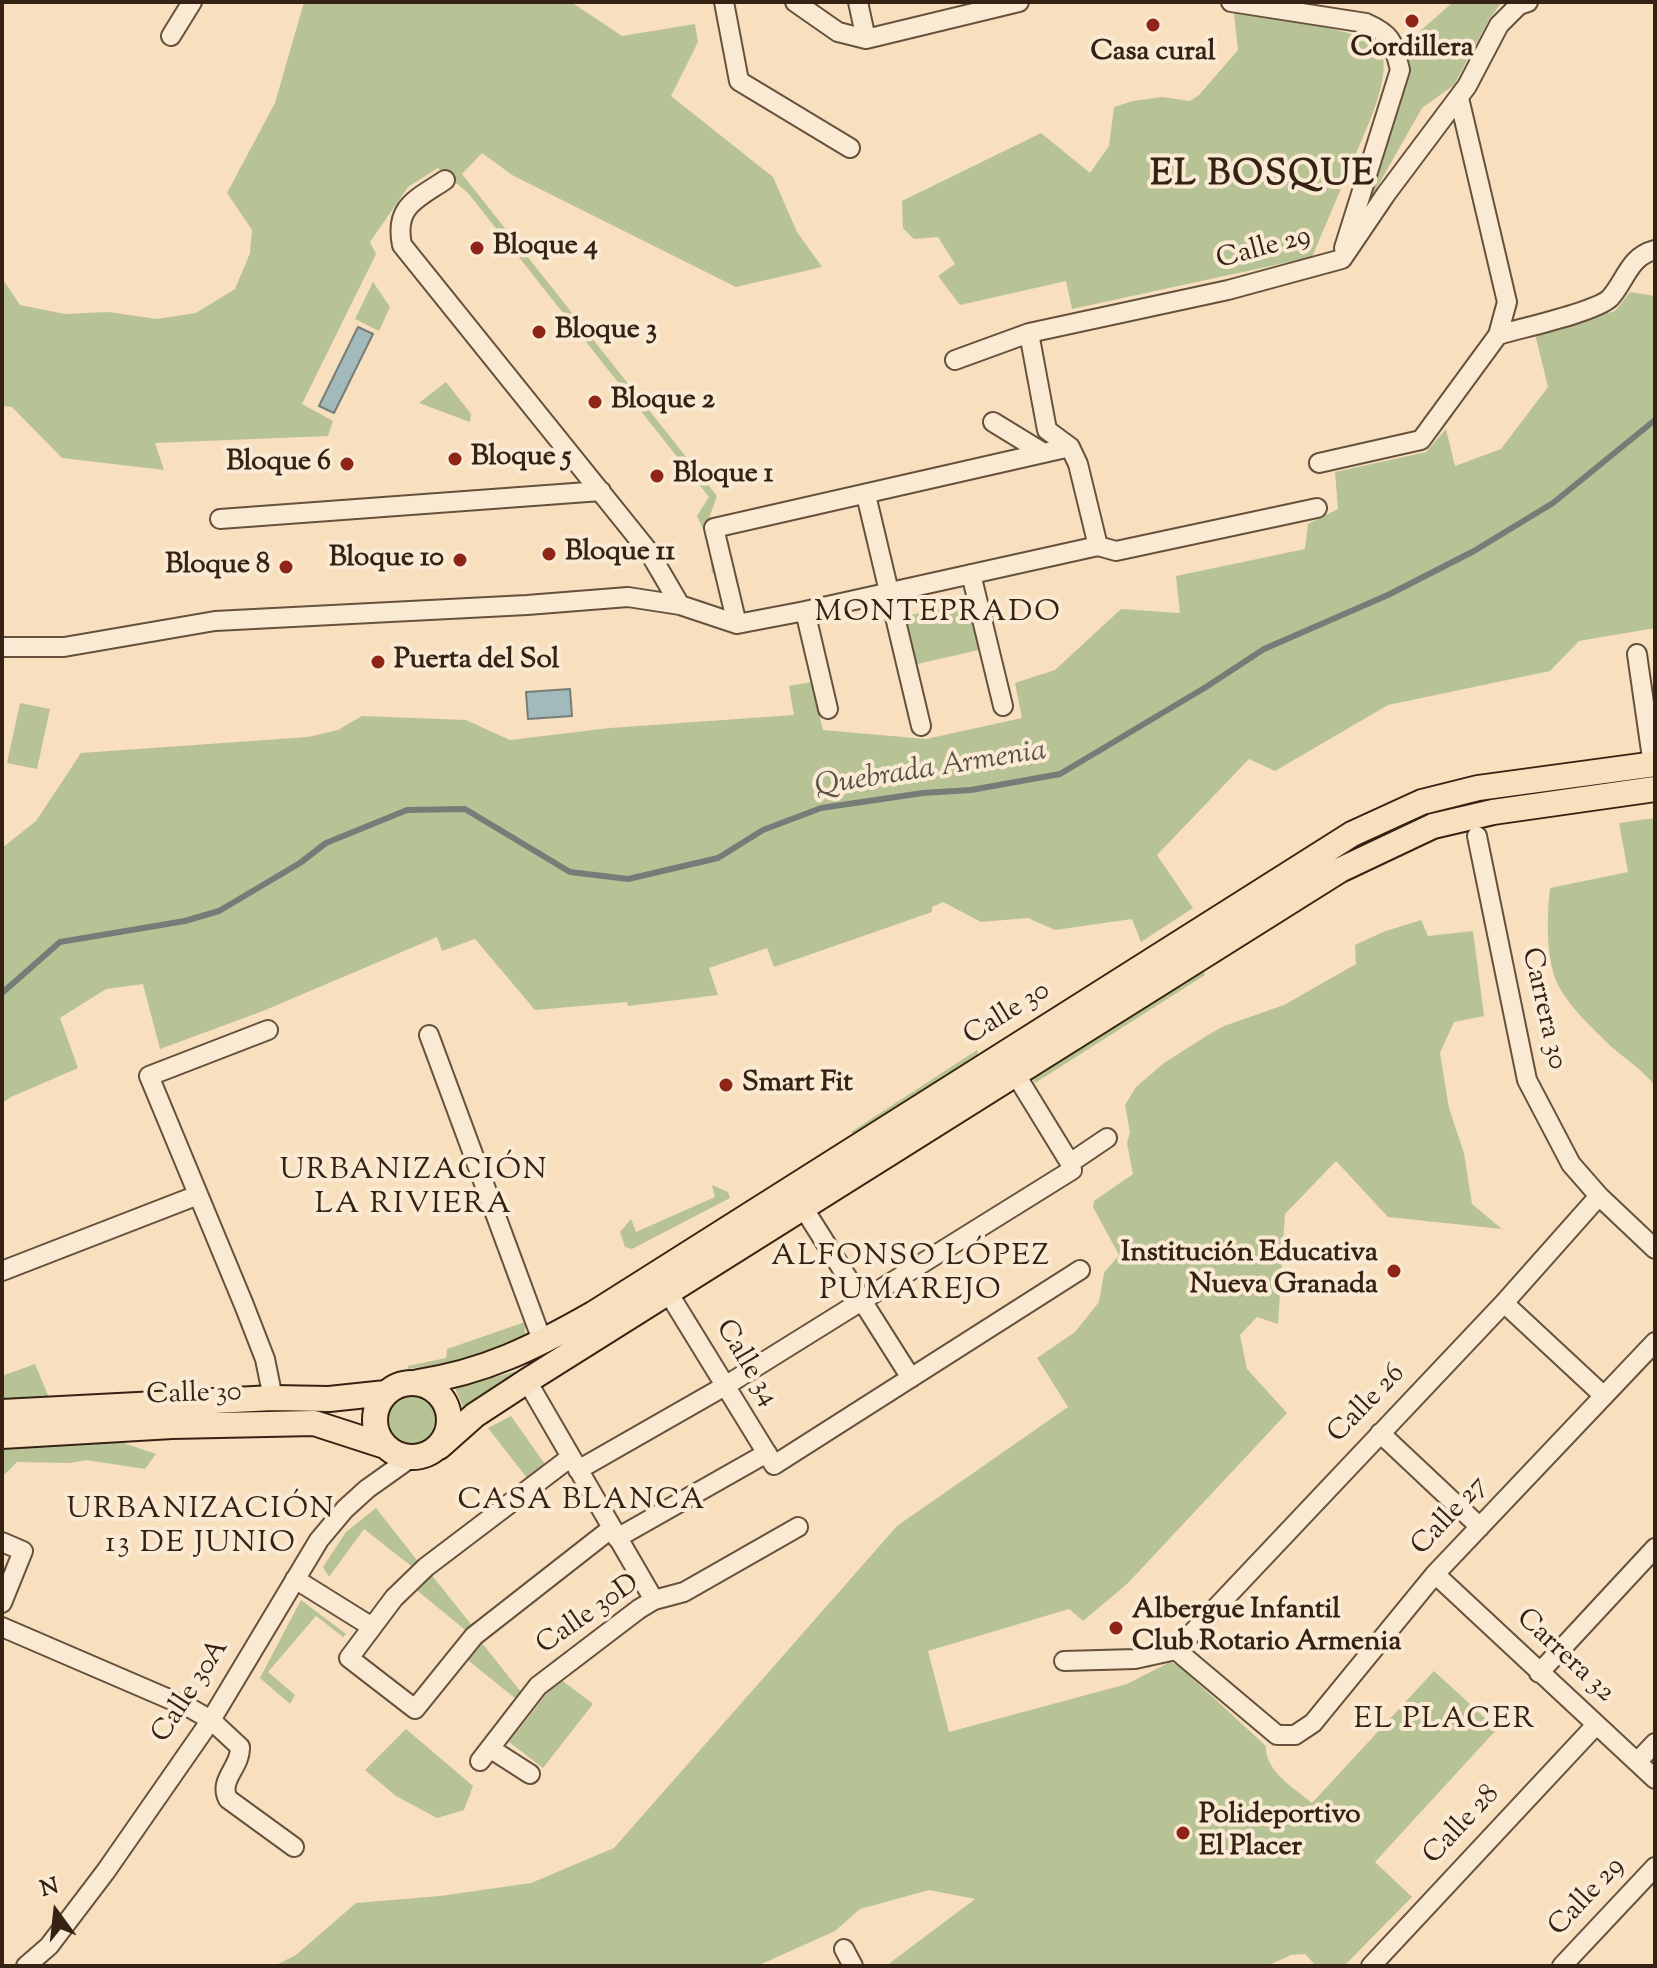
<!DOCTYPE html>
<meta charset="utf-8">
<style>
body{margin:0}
#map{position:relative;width:1657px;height:1968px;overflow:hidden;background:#f8dfbd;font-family:"Sorts Mill Goudy",serif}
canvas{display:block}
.frame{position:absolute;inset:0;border:4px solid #352213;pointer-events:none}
.north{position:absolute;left:16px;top:1872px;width:80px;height:80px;-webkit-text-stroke:6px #faead4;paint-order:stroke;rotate:345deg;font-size:22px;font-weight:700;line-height:32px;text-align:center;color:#352213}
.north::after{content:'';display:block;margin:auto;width:28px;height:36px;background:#352213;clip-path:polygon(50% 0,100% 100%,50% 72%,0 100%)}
</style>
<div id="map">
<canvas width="1657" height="1968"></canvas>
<div class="frame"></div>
<div class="north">N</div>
</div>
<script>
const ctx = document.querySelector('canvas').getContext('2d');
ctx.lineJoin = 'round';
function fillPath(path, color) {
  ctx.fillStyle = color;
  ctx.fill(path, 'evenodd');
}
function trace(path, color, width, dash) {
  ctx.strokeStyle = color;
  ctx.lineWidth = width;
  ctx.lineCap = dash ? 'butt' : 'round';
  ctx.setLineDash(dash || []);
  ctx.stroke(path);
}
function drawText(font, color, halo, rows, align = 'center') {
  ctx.font = font + ' "Sorts Mill Goudy",serif';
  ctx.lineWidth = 8;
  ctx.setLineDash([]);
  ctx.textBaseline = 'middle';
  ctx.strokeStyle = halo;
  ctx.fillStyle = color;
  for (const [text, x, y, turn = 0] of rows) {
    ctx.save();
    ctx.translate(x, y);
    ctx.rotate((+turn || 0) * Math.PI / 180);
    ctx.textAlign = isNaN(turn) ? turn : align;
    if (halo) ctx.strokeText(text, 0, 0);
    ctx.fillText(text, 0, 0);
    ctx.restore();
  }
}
fillPath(new Path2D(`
 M 304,2 L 571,2 L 622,36 L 695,24 L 698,42 L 671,96 L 773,177 L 797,232 L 822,267 L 736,287 L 512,175 L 482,153 L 462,174 L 717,496 L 708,521 L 718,572 L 712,573 L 709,542 L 697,516 L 709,497 L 468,193 L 438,168 L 408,187 L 370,242 L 376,254 L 302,404 L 333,421 L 328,436 L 155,443 L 164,470 L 62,458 L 12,407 L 2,406 L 2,278 L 20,305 L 65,314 L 108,312 L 157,319 L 196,313 L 235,289 L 250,253 L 252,230 L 227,193 L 275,103 Z
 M 1453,2 L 1502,2 L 1490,18 L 1454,85 L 1422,108 L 1355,226 L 1408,77 L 1410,40 Z
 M 1234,13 C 1263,17 1368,27 1381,52 C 1389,68 1377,103 1371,118 L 1312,257 L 1072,309 L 1066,281 L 960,305 L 938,276 L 955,264 L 938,237 L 914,239 L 903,228 L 902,201 L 1041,133 L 1090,173 L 1109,146 L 1114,107 L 1133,101 L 1162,97 L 1190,101 L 1199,95 L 1238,50 Z
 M 373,282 L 390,307 L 379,331 L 355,319 Z
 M 1630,292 L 1655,296 L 1655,628 L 1579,641 L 1550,671 L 1388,705 L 1275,771 L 1249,759 L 1157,855 L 1193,908 L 1141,942 L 1132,919 L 1055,930 L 1028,918 L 981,922 L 943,902 L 932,907 L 932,912 L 774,967 L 767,948 L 709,968 L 718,995 L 628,1006 L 627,1002 L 535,1010 L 475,939 L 442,951 L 437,937 L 263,1011 L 160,1049 L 143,984 L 106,989 L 60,1018 L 78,1068 L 11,1097 L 2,1103 L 2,848 L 36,821 L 81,753 L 308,737 L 338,730 L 362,716 L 466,720 L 510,740 L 610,728 L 794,715 L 789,686 L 811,682 L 823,730 L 926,739 L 1022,718 L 1015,683 L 1055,670 L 1121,609 L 1180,613 L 1176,576 L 1305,549 L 1308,524 L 1338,509 L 1335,472 L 1426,452 L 1446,429 L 1455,466 L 1501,449 L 1548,387 L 1535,334 L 1615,311 Z
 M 446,382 L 471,414 L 470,422 L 419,403 Z
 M 972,601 L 983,649 L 913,665 L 902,617 Z
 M 20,703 L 50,709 L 37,769 L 7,763 Z
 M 1655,818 L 1655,1086 C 1643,1070 1628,1061 1613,1048 C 1595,1031 1561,1000 1554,975 C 1546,949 1547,915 1550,888 L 1628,872 L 1619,823 Z
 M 1421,920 L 1428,936 L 1473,931 L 1484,1016 L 1454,1022 L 1440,1053 L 1449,1108 L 1464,1153 L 1472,1204 L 1502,1229 L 1388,1217 L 1336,1161 L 1285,1214 L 1278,1324 L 1257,1317 L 1240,1335 L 1247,1369 L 1287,1413 L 1128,1583 L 1083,1621 L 1069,1609 L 928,1651 L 949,1732 L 1127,1684 L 1170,1662 L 1179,1666 L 1266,1746 C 1264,1770 1295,1789 1312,1803 L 1434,1671 L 1497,1729 L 1375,1862 L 1412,1897 L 1344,1966 L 1316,1966 L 1305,1954 L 1291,1955 L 1267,1966 L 886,1966 L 975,1899 L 929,1890 L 860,1909 L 835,1931 L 757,1966 L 274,1966 L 296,1955 L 356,1903 L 440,1896 L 531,1883 L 614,1848 L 897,1526 L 1068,1407 L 1037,1358 L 1075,1332 L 1099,1302 L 1104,1273 L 1119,1255 L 1093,1207 L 1094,1201 L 1133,1174 L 1127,1143 L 1130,1132 L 1125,1105 L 1136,1087 L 1164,1063 L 1208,1035 L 1224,1026 L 1284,1005 L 1356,964 L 1355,945 L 1383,932 Z
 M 1202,970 L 1205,975 L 1035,1083 L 1032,1078 Z
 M 977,1050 L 978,1054 L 856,1135 L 851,1132 Z
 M 712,1185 L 728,1192 L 730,1198 L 632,1249 L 625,1247 L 620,1232 L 631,1219 L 636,1232 L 715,1197 Z
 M 525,1322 L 525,1334 C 491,1357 448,1363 408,1369 L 408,1366 L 446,1358 L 447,1349 Z
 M 591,1328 L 465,1408 L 463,1407 L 455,1388 L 524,1369 Z
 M 35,1364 L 50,1400 L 2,1402 L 2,1376 Z
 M388 1420a25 25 0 1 1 50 0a25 25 0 1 1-50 0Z
 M 511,1416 L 547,1467 L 527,1478 L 488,1428 Z
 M 118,1441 L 156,1454 L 145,1469 L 86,1460 L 70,1463 L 17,1462 L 2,1477 L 2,1449 Z
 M 376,1508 L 420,1564 L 415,1569 L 364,1529 L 329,1577 L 323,1567 L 346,1532 Z
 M 430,1573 L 474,1628 L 469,1633 L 414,1588 Z
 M 301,1600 L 346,1634 L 343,1637 L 316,1616 L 268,1672 L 295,1695 L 290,1704 L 260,1678 Z
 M 478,1638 L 521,1692 L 516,1699 L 464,1657 Z
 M 559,1678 L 593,1704 L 543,1768 L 509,1742 Z
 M 406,1729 L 473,1786 L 464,1810 L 437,1818 L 396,1796 L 365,1770 Z`), '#b8c395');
const water = new Path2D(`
 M 358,327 L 373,334 L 334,413 L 319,406 Z
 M 570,689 L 572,716 L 528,719 L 526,692 Z`);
fillPath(water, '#a2babb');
trace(water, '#767d78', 2);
trace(new Path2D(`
 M 2,993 L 60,942 L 185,921 L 219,911 L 300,863 L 326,843 L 407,810 L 465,809 L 570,872 L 628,879 L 718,858 L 763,830 L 821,808 L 923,793 L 971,790 L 1060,774 L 1206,687 L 1264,649 L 1388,595 L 1474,551 L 1553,503 L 1655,420`), '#767d78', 6);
const minor = new Path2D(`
 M 724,2 L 739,81 L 850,148
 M 795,2 L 838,32 L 866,39 L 1019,2
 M 858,2 L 866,39
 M 1231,2 L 1366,23 C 1393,35 1393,42 1400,70 L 1344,248
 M 171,36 L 192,2
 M 445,180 C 417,199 394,206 402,245 L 649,552 L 680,605
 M 1029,333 L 1047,430 L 1070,447 L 1078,464 L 1098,546
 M 1498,335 C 1521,328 1596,312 1610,298 C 1626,281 1628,257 1655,250
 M 955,360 L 1029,333 L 1228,290 L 1342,259 L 1386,194 L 1467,86 L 1499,25 L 1519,5 L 1528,2
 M 993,422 L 1042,452
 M 1319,463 L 1421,440 L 1498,335 L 1507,302 L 1459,98
 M 866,495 L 921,726
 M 220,519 L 601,491
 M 971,574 L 1003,706
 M 805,611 L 828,709
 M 737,624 L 714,528 L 1070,447
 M 2,647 L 64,647 L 215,621 L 527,605 L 628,597 L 680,605 L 737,624 L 805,611 L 1098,546 L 1116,551 L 1317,508
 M 1637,654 L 1653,765
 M 1477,836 L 1527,1080 L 1571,1164 L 1599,1196 L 1655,1249
 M 268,1030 L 149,1076 L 244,1305 L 265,1359 L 273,1398
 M 429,1035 L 543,1343
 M 1070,1163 L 1107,1138
 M 804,1209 L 911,1378
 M 2,1271 L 198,1195
 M 669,1294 L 774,1465 L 1080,1270
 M 1504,1303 L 1604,1396
 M 527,1381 L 654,1600
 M 1380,1433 L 1480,1527
 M 571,1457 L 426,1567 L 394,1598 L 349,1658 L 415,1709 L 474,1636 L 612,1528
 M 578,1470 L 725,1386 L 1072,1170 L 1070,1163 L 1016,1075
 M 617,1538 L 767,1453
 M 2,1542 L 23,1551 L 2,1603
 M 1435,1574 L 1655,1779
 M 295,1579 L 372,1627
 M 2,1627 L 190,1708 L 211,1720 L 240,1747 C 241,1767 218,1780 228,1799 L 294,1847
 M 1176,1650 L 1277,1735 L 1295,1735 L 1313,1723 L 1435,1574 L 1655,1342
 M 1064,1661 L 1135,1659 L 1176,1650 L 1504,1303 L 1599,1196
 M 1539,1673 L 1655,1548
 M 491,1749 L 530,1774
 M 480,1761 L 538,1686 L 639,1609 L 654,1600 L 684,1592 L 798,1527
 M 1637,1762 L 1655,1743
 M 844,1949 L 853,1966
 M 26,1966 L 49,1946 L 106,1871 L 211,1720 L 319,1540 L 345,1509 L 367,1489 L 412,1457
 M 1371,1966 L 1596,1725
 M 1562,1966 L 1655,1867`);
const major = new Path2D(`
 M 418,1382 C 485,1372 535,1347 593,1314 L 1352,834 L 1422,802 L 1478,788 L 1655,764
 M375 1420a37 37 0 1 1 74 0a37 37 0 1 1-74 0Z
 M 2,1412 L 273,1398 L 329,1399 L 386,1393
 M 2,1436 L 172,1426 L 314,1423 L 385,1446
 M 439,1447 L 475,1415 L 527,1381 L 1340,870 L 1433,826 L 1493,812 L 1655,789`);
trace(minor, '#66513e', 22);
trace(major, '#352213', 28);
trace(minor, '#faead4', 18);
trace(major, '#f8dfbd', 24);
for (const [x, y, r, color] of [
 [1412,21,8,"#8f2418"],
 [1153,25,8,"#8f2418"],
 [477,248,8,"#8f2418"],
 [539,332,8,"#8f2418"],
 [595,402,8,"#8f2418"],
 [455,459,8,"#8f2418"],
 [347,464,8,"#8f2418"],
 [657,476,8,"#8f2418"],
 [549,554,8,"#8f2418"],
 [460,560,8,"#8f2418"],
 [286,567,8,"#8f2418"],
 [378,662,8,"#8f2418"],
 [726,1085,8,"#8f2418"],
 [1394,1271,8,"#8f2418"],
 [1116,1628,8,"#8f2418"],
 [1183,1833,8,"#8f2418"]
]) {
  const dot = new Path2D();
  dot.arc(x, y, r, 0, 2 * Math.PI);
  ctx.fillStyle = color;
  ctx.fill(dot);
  trace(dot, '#faead4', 3);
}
drawText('bold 28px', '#352213', '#faead4', [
 ["Cordillera",1412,50,"center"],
 ["Casa cural",1153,54,"center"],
 ["Bloque 4",493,248],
 ["Bloque 3",555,332],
 ["Bloque 2",611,402],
 ["Bloque 5",471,459],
 ["Bloque 6",331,464,"right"],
 ["Bloque 1",673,476],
 ["Bloque 11",565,554],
 ["Bloque 10",444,560,"right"],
 ["Bloque 8",270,567,"right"],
 ["Puerta del Sol",394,662],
 ["Smart Fit",742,1085],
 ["Institución Educativa",1378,1255,"right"],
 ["Nueva Granada",1378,1287,"right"],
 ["Albergue Infantil",1132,1612],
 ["Club Rotario Armenia",1132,1644],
 ["Polideportivo",1199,1817],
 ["El Placer",1199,1849]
], 'left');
drawText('28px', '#352213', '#faead4', [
 ["Calle 29",1264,250,-15],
 ["Carrera 30",1542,1009,77],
 ["Calle 30",1008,1015,-32],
 ["Calle 34",745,1364,59],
 ["Calle 30",194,1396,-2],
 ["Calle 26",1368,1405,-46],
 ["Calle 27",1451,1517,-47],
 ["Calle 30D",589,1616,-35],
 ["Carrera 32",1564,1657,43],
 ["Calle 30A",192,1692,-57],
 ["Calle 28",1463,1826,-47],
 ["Calle 29",1588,1898,-47]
]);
ctx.letterSpacing = '2px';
drawText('30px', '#352213', '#faead4', [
 ["MONTEPRADO",938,615],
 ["URBANIZACIÓN",414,1173],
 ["LA RIVIERA",414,1207],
 ["ALFONSO LÓPEZ",911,1259],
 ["PUMAREJO",911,1293],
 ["CASA BLANCA",582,1503],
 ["URBANIZACIÓN",201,1512],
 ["13 DE JUNIO",201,1546],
 ["EL PLACER",1445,1722]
]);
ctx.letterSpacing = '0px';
drawText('italic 30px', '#565045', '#faead4', [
 ["Quebrada Armenia",931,771,-9]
]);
ctx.letterSpacing = '2px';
drawText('bold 36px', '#352213', '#faead4', [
 ["EL BOSQUE",1263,178]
]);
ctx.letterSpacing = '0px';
</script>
